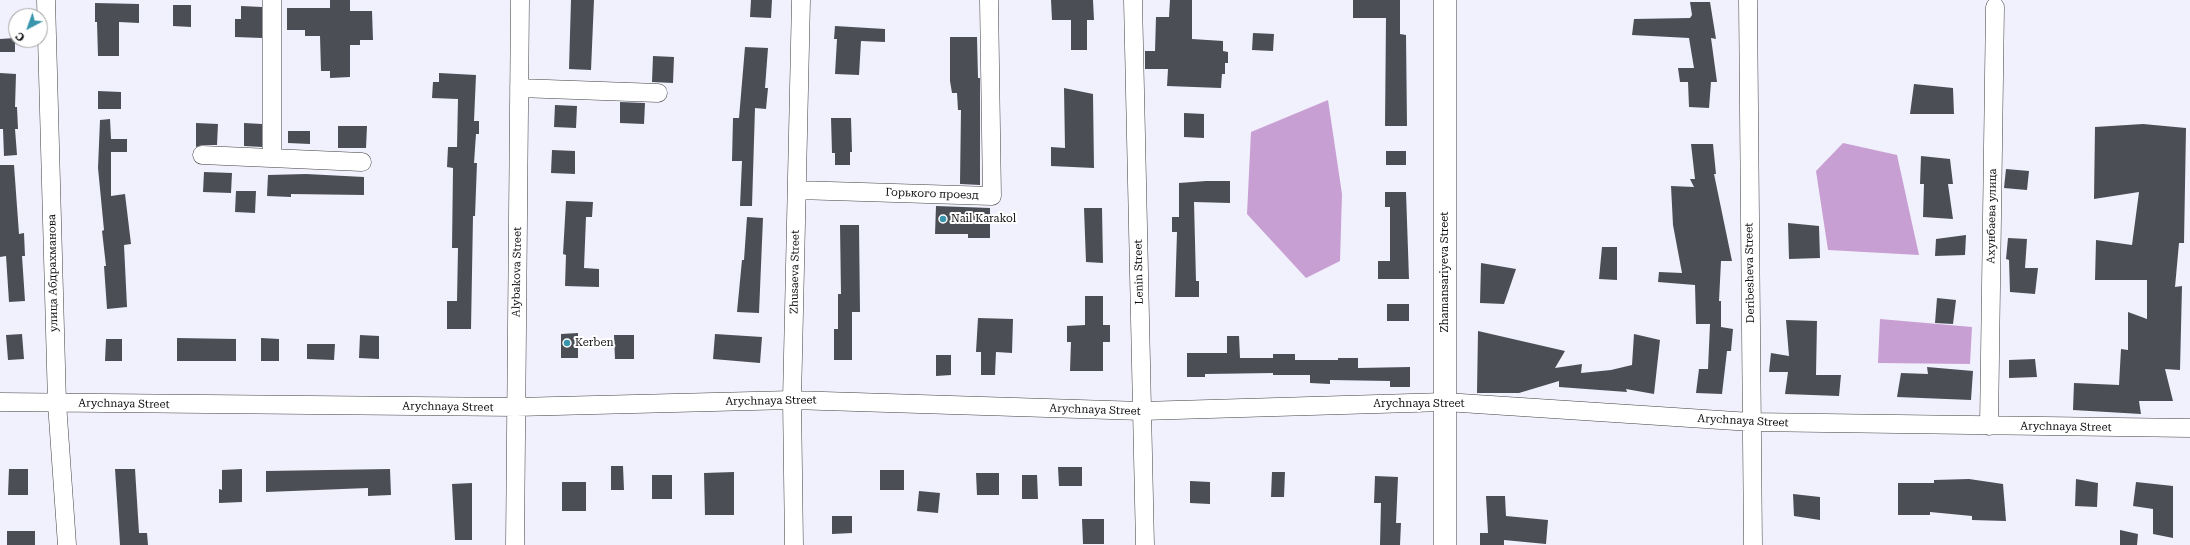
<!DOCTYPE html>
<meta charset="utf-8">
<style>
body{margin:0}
#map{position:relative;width:2190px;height:545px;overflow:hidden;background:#f1f0fd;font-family:"Roboto Serif",serif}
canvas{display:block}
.north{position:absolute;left:8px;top:8px;width:40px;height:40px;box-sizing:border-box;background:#fff;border:1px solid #9f9f9f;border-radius:50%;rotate:221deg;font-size:11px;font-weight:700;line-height:16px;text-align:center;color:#0e0e0e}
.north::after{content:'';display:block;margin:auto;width:14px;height:18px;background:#3895ac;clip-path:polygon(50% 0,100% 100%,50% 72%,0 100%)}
</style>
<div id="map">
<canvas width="2190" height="545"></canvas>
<div class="north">С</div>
</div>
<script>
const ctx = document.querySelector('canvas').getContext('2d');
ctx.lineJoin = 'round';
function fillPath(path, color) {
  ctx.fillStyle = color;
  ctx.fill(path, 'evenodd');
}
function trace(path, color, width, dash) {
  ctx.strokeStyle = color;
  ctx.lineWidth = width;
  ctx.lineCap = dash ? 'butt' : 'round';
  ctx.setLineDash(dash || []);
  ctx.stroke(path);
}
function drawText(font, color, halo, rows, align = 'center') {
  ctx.font = font + ' "Roboto Serif",serif';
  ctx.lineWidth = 4;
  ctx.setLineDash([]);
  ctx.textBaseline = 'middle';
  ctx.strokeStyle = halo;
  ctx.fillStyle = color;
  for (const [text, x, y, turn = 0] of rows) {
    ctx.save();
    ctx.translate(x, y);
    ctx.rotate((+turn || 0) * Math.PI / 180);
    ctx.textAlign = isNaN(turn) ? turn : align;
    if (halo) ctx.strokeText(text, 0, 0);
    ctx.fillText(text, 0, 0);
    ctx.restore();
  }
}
fillPath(new Path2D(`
 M 1328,100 L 1342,194 L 1340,261 L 1306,278 L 1247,214 L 1251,132 Z
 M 1843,143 L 1897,155 L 1919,255 L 1828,250 L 1816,171 Z
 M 1880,319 L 1972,327 L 1970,364 L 1878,363 Z`), '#c89fd2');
fillPath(new Path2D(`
 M 330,0 L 350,0 L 350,11 L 372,11 L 373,40 L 360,40 L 360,45 L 350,45 L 350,77 L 330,78 L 330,71 L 321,71 L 320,36 L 305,36 L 305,30 L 287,30 L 287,8 L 330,8 Z
 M 571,0 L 594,0 L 591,70 L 569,69 Z
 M 751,0 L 772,0 L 771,18 L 750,17 Z
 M 1051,0 L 1093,0 L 1094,20 L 1087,20 L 1087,50 L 1071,50 L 1071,20 L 1052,20 Z
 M 1170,0 L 1192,0 L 1192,39 L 1223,41 L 1223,51 L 1228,52 L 1228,63 L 1225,63 L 1225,74 L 1222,74 L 1221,88 L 1167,86 L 1168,69 L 1145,69 L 1145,51 L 1155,51 L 1156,17 L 1169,17 Z
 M 1353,0 L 1400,0 L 1400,34 L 1406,35 L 1407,126 L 1385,126 L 1386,18 L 1353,18 Z
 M 1690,2 L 1710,2 L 1716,39 L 1711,38 L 1717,82 L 1711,82 L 1709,108 L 1689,107 L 1688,82 L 1680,82 L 1678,68 L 1694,68 L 1689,38 L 1632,35 L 1634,19 L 1690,18 L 1692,15 Z
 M 95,3 L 139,4 L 139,23 L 119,22 L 119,56 L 98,56 L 97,22 L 95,22 Z
 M 173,5 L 191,5 L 191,27 L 173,26 Z
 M 241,6 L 262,7 L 262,38 L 235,37 L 235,19 L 241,19 Z
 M 835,26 L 885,29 L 885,42 L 861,41 L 859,75 L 835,74 L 837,39 L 834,39 Z
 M 1253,33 L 1274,34 L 1273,51 L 1252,50 Z
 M 950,37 L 977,37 L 978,78 L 980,78 L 980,185 L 960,184 L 961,110 L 958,110 L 957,93 L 952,93 L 950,81 Z
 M 15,38 L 15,52 L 0,52 L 0,39 Z
 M 745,47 L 768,48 L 765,88 L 768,88 L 766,109 L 755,108 L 752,206 L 740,206 L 742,161 L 732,161 L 733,118 L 739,118 Z
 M 653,56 L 674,57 L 673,83 L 652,82 Z
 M 0,73 L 16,74 L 15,107 L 17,107 L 18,129 L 15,129 L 17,155 L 4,156 L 3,129 L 0,129 Z
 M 439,73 L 476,75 L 474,121 L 479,121 L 479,134 L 476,134 L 474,163 L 477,163 L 475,216 L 473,216 L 471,329 L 447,329 L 447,301 L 457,301 L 458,248 L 452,248 L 453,168 L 447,167 L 448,147 L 457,147 L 458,99 L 432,98 L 433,82 L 439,82 Z
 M 1914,84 L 1953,88 L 1954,114 L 1910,114 Z
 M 1064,88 L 1093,94 L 1094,168 L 1051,166 L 1051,147 L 1065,148 Z
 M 98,91 L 121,92 L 121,109 L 98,109 Z
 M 620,102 L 645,103 L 644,124 L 620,123 Z
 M 555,105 L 577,106 L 576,128 L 554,127 Z
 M 1184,113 L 1204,114 L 1204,138 L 1184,137 Z
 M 831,118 L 851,118 L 852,152 L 850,152 L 850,165 L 835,165 L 835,153 L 832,153 Z
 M 110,119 L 111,139 L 127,139 L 127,152 L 111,152 L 111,196 L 125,194 L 131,244 L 124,245 L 127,307 L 107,309 L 104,266 L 106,266 L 102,231 L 104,230 L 98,168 L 100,120 Z
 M 196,123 L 218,124 L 217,145 L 202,145 L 196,147 Z
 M 244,123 L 262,124 L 262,147 L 244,146 Z
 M 2143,124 L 2186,128 L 2184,243 L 2179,243 L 2175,287 L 2182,286 L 2180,370 L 2165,369 L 2173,401 L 2139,401 L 2141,414 L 2073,410 L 2074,383 L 2119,385 L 2121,349 L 2128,350 L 2128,312 L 2147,319 L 2147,280 L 2095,280 L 2096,240 L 2132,245 L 2139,192 L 2094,199 L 2095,127 Z
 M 338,126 L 367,126 L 366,148 L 338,148 Z
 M 288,131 L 310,131 L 310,144 L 288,143 Z
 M 1691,144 L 1713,144 L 1716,174 L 1714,174 L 1732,261 L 1721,261 L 1719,301 L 1721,301 L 1721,327 L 1733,329 L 1731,351 L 1727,351 L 1722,394 L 1696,393 L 1699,369 L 1708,369 L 1710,324 L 1696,324 L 1695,285 L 1658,282 L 1659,272 L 1682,273 L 1673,225 L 1671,186 L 1694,187 L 1690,179 L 1695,179 Z
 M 552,150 L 575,151 L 575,174 L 551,173 Z
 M 1386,151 L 1406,151 L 1406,165 L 1386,165 Z
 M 1921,156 L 1950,159 L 1953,184 L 1948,184 L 1953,219 L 1923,217 L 1924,184 L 1920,184 Z
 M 0,165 L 14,165 L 19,234 L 24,233 L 25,256 L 22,256 L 25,301 L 9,302 L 6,256 L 0,257 Z
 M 2006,169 L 2029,171 L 2027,190 L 2004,188 Z
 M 204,172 L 232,173 L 231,193 L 203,192 Z
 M 306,174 L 364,177 L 364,195 L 291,194 L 291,197 L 267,196 L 268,175 Z
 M 1206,181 L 1230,181 L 1230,203 L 1194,202 L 1196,281 L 1199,281 L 1199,297 L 1175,297 L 1177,232 L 1172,232 L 1172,217 L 1179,217 L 1179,183 Z
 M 236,191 L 256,191 L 255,213 L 235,212 Z
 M 1385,192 L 1406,192 L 1409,279 L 1378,279 L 1378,261 L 1390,261 L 1390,207 L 1385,207 Z
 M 566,201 L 593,202 L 592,217 L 586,217 L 584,268 L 599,269 L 599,287 L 565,286 L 566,255 L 563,254 Z
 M 936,206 L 990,208 L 990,238 L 968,238 L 968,234 L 935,234 Z
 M 1084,208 L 1102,208 L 1103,263 L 1086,262 Z
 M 747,217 L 763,218 L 759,313 L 737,312 L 742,260 L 744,260 Z
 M 1788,223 L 1819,226 L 1820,258 L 1789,259 Z
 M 840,225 L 859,225 L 860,312 L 852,312 L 852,360 L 834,360 L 834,329 L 838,329 L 838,294 L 841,294 Z
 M 1966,235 L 1965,255 L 1935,256 L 1936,239 Z
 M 2008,238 L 2027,239 L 2025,268 L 2038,268 L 2035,294 L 2010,292 L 2009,260 L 2006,259 Z
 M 1602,247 L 1617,247 L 1617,280 L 1599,279 Z
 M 1481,263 L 1516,269 L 1504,304 L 1480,303 Z
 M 1085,296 L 1103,296 L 1103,325 L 1110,325 L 1110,342 L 1103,342 L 1103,371 L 1070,371 L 1071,342 L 1067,342 L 1067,326 L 1085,325 Z
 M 1937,298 L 1956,300 L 1953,324 L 1935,323 Z
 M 1387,304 L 1409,304 L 1409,321 L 1387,321 Z
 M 978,318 L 1013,319 L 1012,353 L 996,352 L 995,375 L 981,375 L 981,352 L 976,352 Z
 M 1786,320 L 1817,321 L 1816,375 L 1841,375 L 1839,396 L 1785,394 L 1788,372 L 1769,372 L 1771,353 L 1789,356 Z
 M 1478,331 L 1565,351 L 1555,368 L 1582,364 L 1581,373 L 1611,370 L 1632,365 L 1634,334 L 1660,340 L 1654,394 L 1626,389 L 1627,392 L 1559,387 L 1559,381 L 1519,393 L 1477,393 Z
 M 578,333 L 578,358 L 561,358 L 561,334 Z
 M 22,334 L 24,359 L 8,360 L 6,335 Z
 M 715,334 L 762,337 L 760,363 L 713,359 Z
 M 360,335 L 379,336 L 379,359 L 359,358 Z
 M 614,335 L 634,335 L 634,359 L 615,359 Z
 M 1227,336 L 1239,336 L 1240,358 L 1273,358 L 1273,354 L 1295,354 L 1295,360 L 1338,360 L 1338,358 L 1358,358 L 1358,368 L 1410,367 L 1410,387 L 1390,387 L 1390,381 L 1330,380 L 1330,384 L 1310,383 L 1310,375 L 1273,375 L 1273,373 L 1205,374 L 1205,377 L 1187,377 L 1187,353 L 1227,353 Z
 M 177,338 L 236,339 L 236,361 L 177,361 Z
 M 261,338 L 279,339 L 279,361 L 261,361 Z
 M 106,339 L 122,339 L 122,361 L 105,361 Z
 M 307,344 L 335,344 L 334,360 L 307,359 Z
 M 936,355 L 951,355 L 951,375 L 936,376 Z
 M 2035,359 L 2037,377 L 2009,378 L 2009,360 Z
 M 1927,367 L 1973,371 L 1971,400 L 1897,397 L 1901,373 L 1928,374 Z
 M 611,466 L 623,466 L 624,490 L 611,490 Z
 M 1058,467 L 1082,467 L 1082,486 L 1059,486 Z
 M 9,469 L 28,469 L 28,495 L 8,495 Z
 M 115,469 L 135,469 L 139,533 L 147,533 L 148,545 L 120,545 Z
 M 242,469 L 242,502 L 219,503 L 219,489 L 222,490 L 222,470 Z
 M 390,469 L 391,495 L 368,496 L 368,488 L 266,492 L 266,471 Z
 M 880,470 L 904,470 L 904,490 L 880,490 Z
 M 734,472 L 734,515 L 705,515 L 704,473 Z
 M 1272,472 L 1285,472 L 1284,497 L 1271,497 Z
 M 976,473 L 999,473 L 999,495 L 977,495 Z
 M 652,475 L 672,475 L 672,499 L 652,499 Z
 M 1022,475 L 1037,475 L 1038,499 L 1022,499 Z
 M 1375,476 L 1398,477 L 1396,523 L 1401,523 L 1400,545 L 1380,545 L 1381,503 L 1374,503 Z
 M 1969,479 L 2003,484 L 2006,521 L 1972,520 L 1972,516 L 1930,512 L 1930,515 L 1898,515 L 1898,483 L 1934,483 L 1934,480 Z
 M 2076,479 L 2098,483 L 2097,507 L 2075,506 Z
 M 1190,481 L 1210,482 L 1210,504 L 1190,503 Z
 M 562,482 L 586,482 L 586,511 L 562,511 Z
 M 2136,482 L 2173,486 L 2173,538 L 2153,534 L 2153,509 L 2133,506 Z
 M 472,483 L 472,540 L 455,540 L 452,484 Z
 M 919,491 L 940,493 L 938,513 L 917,511 Z
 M 1793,494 L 1820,497 L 1820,520 L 1794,516 Z
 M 1486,496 L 1505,496 L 1506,516 L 1548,520 L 1546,544 L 1504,540 L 1504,545 L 1480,545 L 1480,533 L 1488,533 Z
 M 832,516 L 852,516 L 852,533 L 832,534 Z
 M 1082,519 L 1104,519 L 1104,544 L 1083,544 Z
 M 2120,530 L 2138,534 L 2137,545 L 2120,545 Z
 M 7,531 L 35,531 L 35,545 L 7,545 Z`), '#4b4f55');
const minor = new Path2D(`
 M 46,0 L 57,403 L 67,545
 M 272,0 L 272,157
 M 1133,0 L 1145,545
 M 1748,0 L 1753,545
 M 519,88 L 658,93
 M 202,155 L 362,162
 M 797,190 L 992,196 L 989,0
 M 0,402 L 516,407 L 792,400 L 1142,411 L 1445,402 L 1751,422 L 2190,428
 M 1989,426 L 1995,7
 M 515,545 L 520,0
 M 794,545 L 792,400 L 801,0`);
const tertiary = new Path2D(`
 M 1445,545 L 1445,0`);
trace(minor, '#414141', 19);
trace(tertiary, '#414141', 23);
trace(minor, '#fff', 18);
trace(tertiary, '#fff', 22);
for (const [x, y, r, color] of [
 [943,219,4,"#3895ac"],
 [567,343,4,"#3895ac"]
]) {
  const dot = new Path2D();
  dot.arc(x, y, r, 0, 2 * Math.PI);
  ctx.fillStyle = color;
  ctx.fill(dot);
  trace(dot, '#fff', 1.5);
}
drawText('11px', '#0e0e0e', '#fff', [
 ["Горького проезд",932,194,2],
 ["Ахунбаева улица",1992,216,-89],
 ["Alybakova Street",517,272,-89],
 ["Zhusaeva Street",795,272,-89],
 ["Lenin Street",1139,272,-91],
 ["Zhamansariyeva Street",1445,272,-90],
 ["улица Абдрахманова",53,273,-91],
 ["Deribesheva Street",1750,273,-91],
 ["Arychnaya Street",771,401,-1],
 ["Arychnaya Street",124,404,1],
 ["Arychnaya Street",1419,404],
 ["Arychnaya Street",448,407,1],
 ["Arychnaya Street",1095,410,2],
 ["Arychnaya Street",1743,421,3],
 ["Arychnaya Street",2066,427,1]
]);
drawText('11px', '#0e0e0e', '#fff', [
 ["Nail Karakol",951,219],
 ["Kerben",575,343]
], 'left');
</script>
